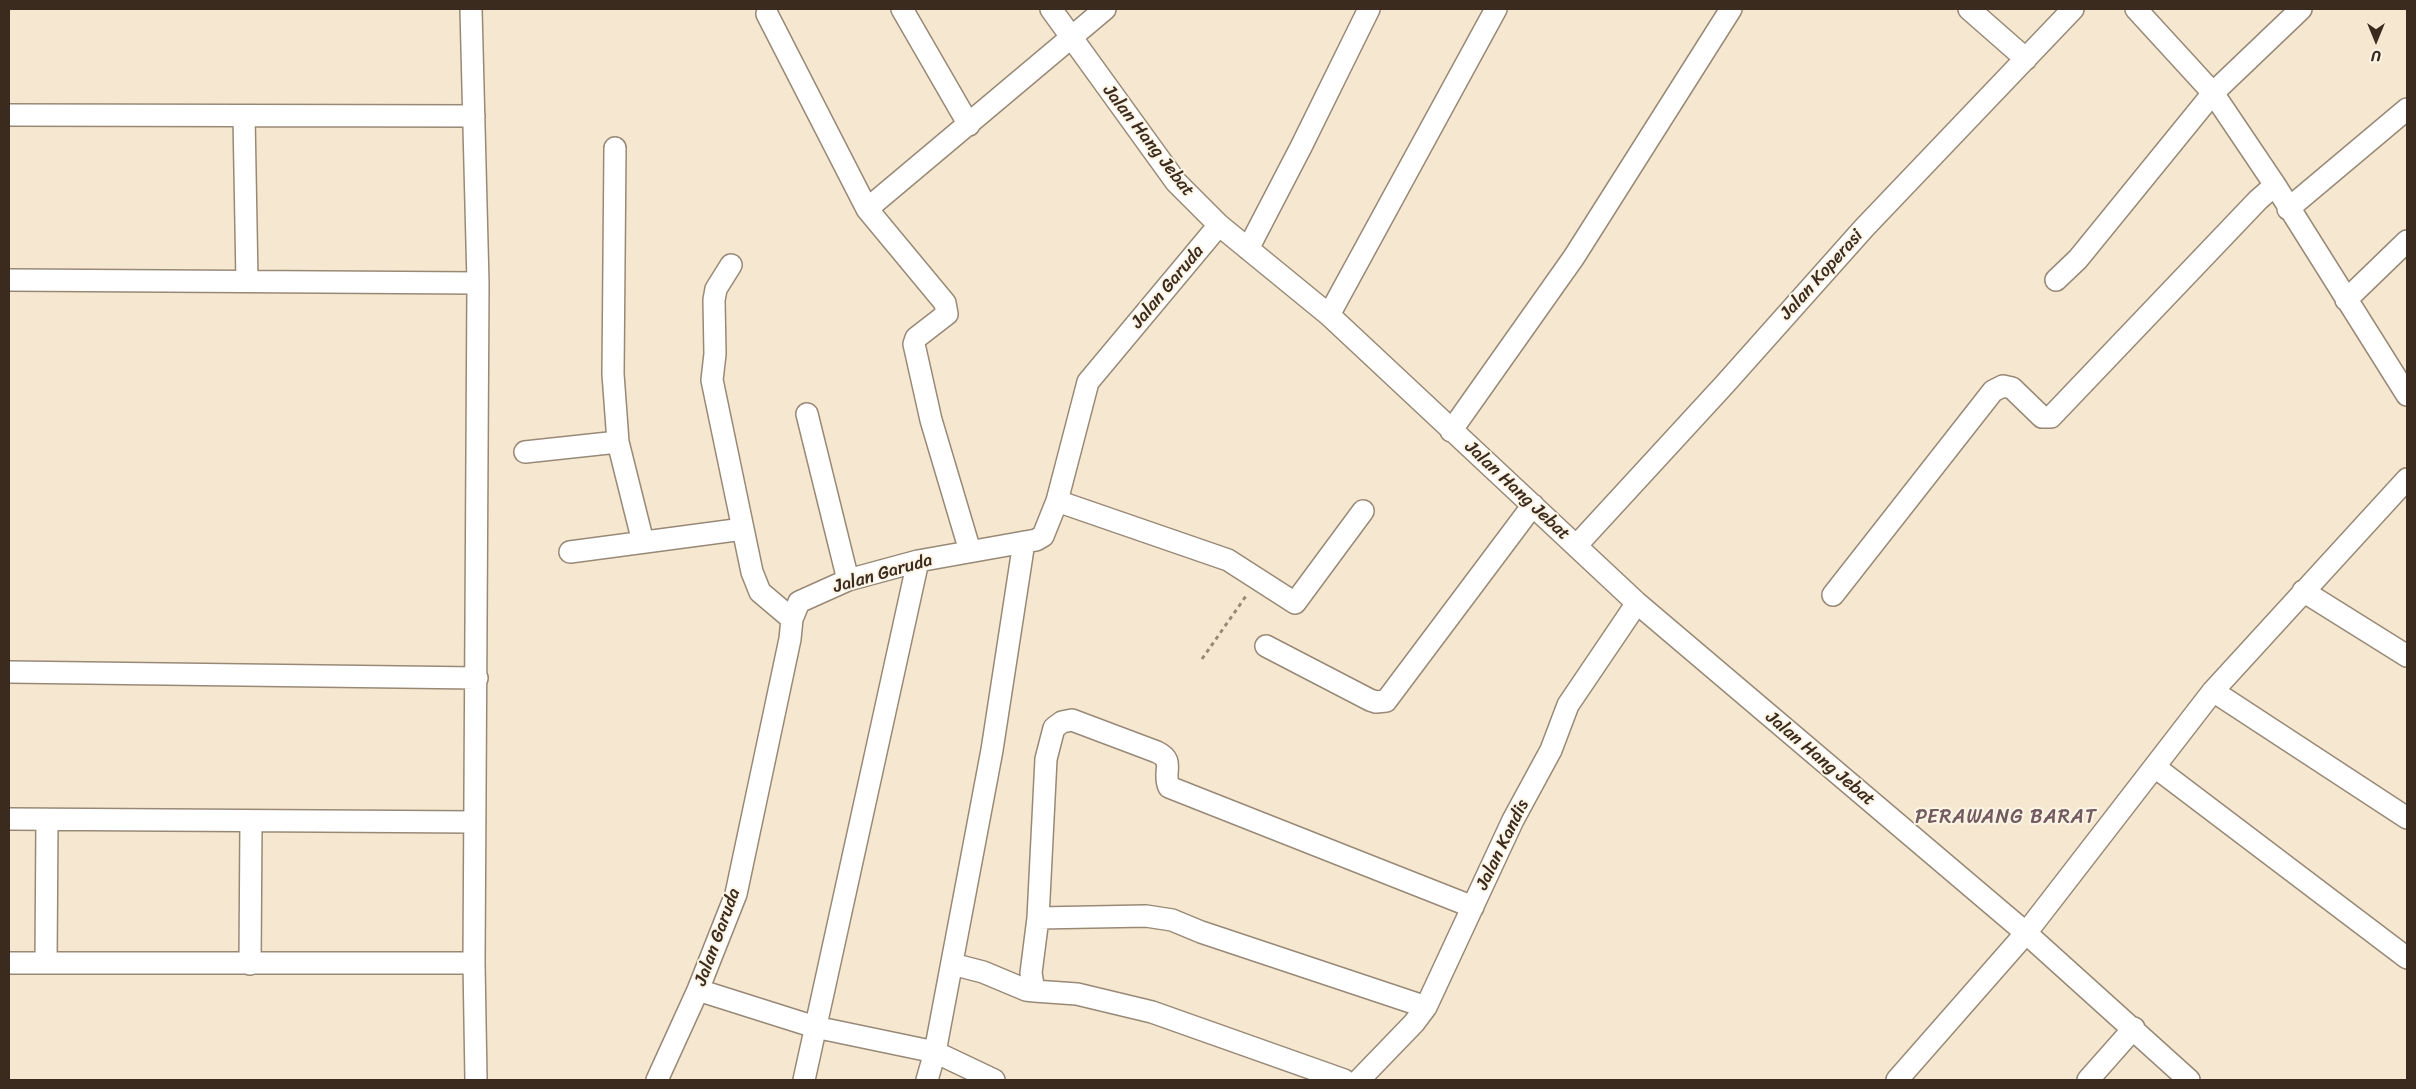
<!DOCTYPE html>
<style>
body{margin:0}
#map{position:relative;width:2416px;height:1089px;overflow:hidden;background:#f6e8d0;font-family:Sriracha,sans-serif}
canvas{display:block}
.frame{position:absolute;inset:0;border:10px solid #3b2a1e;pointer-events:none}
.north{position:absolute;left:2351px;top:15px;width:50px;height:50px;-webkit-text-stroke:4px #fcf5e5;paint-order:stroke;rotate:180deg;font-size:14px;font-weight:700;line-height:20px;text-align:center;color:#3b2a1e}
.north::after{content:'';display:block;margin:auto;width:18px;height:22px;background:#3b2a1e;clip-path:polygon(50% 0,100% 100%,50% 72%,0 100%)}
</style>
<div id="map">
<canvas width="2416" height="1089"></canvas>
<div class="frame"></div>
<div class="north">U</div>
</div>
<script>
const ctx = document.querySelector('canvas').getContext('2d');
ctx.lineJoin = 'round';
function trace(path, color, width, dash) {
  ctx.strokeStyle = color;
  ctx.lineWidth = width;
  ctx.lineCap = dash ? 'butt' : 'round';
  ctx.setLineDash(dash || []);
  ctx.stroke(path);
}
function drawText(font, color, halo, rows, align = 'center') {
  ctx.font = font + ' Sriracha,sans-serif';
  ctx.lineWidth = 4;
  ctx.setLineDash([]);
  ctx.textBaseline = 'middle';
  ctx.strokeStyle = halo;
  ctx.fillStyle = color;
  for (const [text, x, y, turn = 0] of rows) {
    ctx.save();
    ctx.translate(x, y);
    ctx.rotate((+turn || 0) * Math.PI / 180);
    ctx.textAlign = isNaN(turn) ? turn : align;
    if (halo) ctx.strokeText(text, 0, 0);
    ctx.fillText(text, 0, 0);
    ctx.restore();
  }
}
const minor = new Path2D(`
 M 471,9 L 478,283 L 474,963 L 476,1080
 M 902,9 L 969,125
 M 1051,9 L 1176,182 L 1219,225 L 1329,315 L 1637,603 L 2026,933 L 2189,1080
 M 1969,9 L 2026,59
 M 2136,9 L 2213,93 L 2301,9
 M 767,14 L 867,209 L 1105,9
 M 9,115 L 474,116
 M 244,116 L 247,281
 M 615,148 L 613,374 L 618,442 L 643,542
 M 867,209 L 945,303 L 947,314 L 916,338 L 914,344 L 931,420 L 970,551
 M 2288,209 L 2407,109
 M 1248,249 L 1301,147 L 1369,9
 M 731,265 L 716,289 L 714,300 L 715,354 L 712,380 L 752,572 L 760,592 L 792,619
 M 9,280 L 478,283
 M 2056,280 L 2078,259 L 2213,93 L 2275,185
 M 2346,300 L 2407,241
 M 1329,315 L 1496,9
 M 807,414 L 848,580
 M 1451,431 L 1574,257 L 1731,9
 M 525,452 L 618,442
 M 1057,501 L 1228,560 L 1295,603 L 1363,511
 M 1576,546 L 1725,384 L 1864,228 L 2073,9
 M 570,552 L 743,529
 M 2303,591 L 2407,656
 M 1833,595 L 1993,391 L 2003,386 L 2012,388 L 2042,417 L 2051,417 L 2258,200 L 2275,185 L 2407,395
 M 1266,646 L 1370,700 L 1376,702 L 1386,701 L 1533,505
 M 9,672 L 477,678
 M 2213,691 L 2407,818
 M 2155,767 L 2407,958
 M 9,819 L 475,822
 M 1038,918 L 1146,916 L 1172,920 L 1201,932 L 1426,1007
 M 9,963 L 474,963
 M 46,963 L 47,820
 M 250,964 L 251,821
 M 952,964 L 983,972 L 1026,990 L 1034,991
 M 698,990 L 815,1027 L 935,1052 L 994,1080
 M 657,1080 L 698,990 L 736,894 L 790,639 L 792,619 L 799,602 L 848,580 L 918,561 L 1036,540 L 1043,536 L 1057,501 L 1088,382 L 1219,225
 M 804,1080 L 918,561
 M 927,1080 L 935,1052 L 992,750 L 1024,542
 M 1344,1080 L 1152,1012 L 1077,994 L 1034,991 L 1031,973 L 1038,918 L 1046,759 L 1054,728 L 1062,722 L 1072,720 L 1157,752 C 1176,761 1162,772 1169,787 L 1473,907
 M 1359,1080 L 1414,1023 L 1426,1007 L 1513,820 L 1551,750 L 1568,705 L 1637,603
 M 1897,1080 L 2026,933 L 2213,691 L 2407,479
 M 2088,1080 L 2134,1028`);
trace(minor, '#988977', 24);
trace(new Path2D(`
 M 1202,659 L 1246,596`), '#988977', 3, [4, 4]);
trace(minor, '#fff', 21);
drawText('18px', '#3b2a1e', '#fcf5e5', [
 ["Jalan Hang Jebat",1148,141,52],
 ["Jalan Koperasi",1822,275,-48],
 ["Jalan Garuda",1168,287,-50],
 ["Jalan Hang Jebat",1517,491,43],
 ["Jalan Garuda",883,574,-16],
 ["Jalan Hang Jebat",1820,759,40],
 ["Jalan Kandis",1503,845,-64],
 ["Jalan Garuda",718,937,-70]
]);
ctx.letterSpacing = '1px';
drawText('20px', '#725a60', '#fcf5e5', [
 ["PERAWANG BARAT",2006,818]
]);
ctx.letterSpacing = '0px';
</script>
